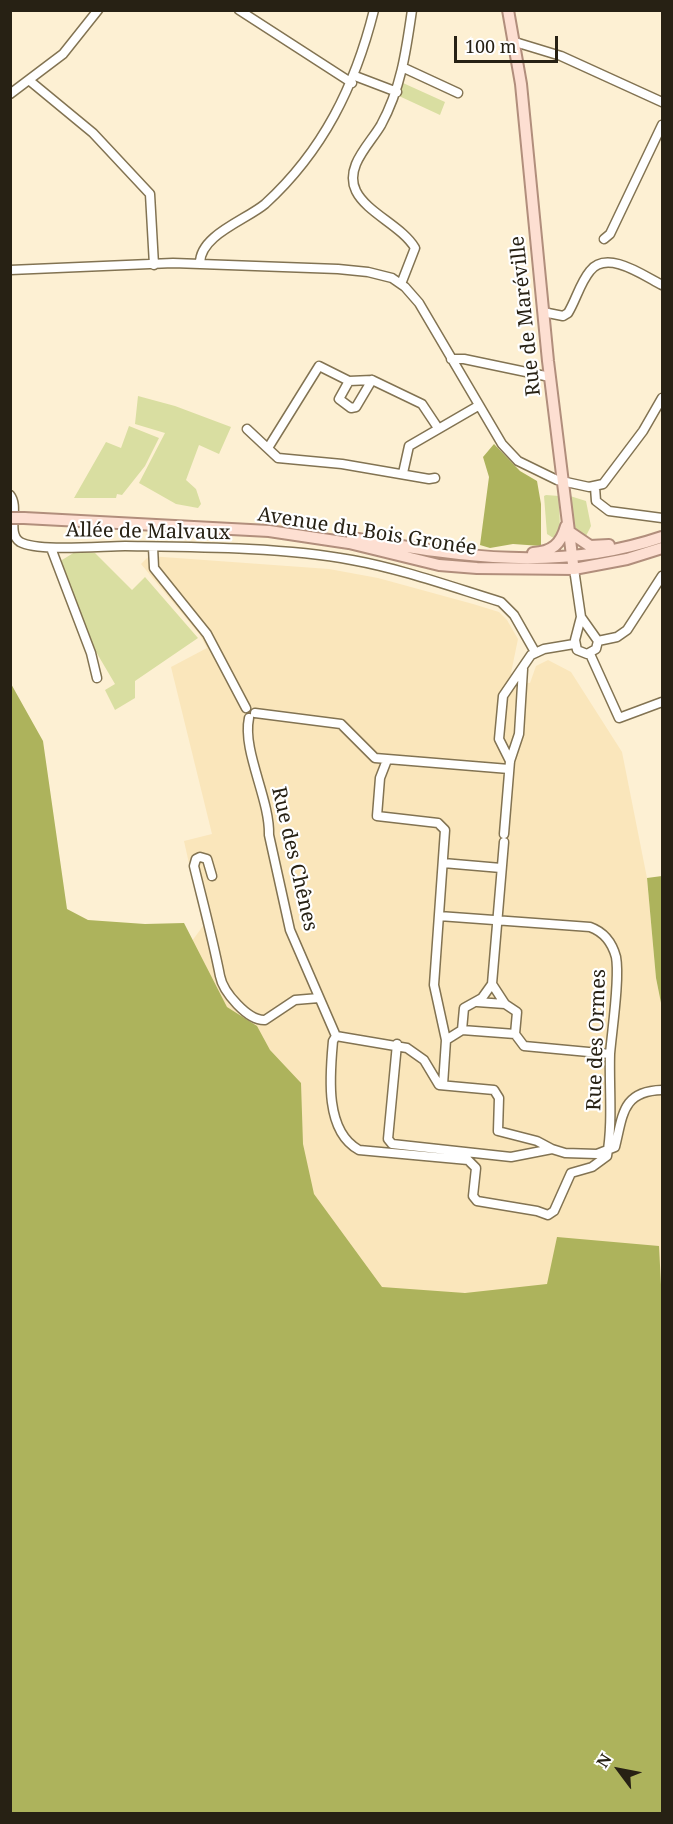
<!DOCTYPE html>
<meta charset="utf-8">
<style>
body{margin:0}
#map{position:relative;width:673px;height:1824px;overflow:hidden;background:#fdf0d3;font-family:"Noto Serif",serif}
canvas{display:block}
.frame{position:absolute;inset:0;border:12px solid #272114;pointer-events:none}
.north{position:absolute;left:589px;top:1740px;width:60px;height:60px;-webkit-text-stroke:4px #fff;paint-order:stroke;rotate:302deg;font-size:16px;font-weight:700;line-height:24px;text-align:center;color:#272114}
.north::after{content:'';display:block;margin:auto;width:21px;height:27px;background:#272114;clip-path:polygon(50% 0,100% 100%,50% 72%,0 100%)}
.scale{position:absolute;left:454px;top:36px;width:104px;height:27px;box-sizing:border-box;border:3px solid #272114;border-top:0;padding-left:8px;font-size:18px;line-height:21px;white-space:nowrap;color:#272114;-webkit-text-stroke:4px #fff;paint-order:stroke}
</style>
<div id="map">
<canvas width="673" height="1824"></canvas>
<div class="frame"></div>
<div class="north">N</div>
<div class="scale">100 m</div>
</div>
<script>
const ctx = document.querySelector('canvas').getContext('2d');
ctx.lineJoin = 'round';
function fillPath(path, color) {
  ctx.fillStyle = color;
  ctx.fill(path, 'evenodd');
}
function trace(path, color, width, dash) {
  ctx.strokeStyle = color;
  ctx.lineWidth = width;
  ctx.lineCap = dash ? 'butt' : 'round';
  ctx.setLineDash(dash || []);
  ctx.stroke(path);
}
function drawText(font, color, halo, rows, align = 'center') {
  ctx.font = font + ' "Noto Serif",serif';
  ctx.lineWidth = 4.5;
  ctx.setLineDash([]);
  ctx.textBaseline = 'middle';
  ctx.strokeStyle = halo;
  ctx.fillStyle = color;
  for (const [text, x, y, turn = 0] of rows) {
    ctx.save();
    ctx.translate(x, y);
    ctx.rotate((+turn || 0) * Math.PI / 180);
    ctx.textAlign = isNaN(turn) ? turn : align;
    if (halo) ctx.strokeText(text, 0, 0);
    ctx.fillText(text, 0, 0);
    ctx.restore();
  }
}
fillPath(new Path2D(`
 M 149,556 L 329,569 L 378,578 L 473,604 L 499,612 L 507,620 L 518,639 L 511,673 L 522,682 L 530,683 L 536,666 L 548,660 L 571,672 L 622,752 L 647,878 L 656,978 L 662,1008 L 662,1319 L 390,1373 L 189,945 L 203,926 L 184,841 L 212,834 L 171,667 L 207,648 L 200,635 L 141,564 Z`), '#fae6bb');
fillPath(new Path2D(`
 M 403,83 L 445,102 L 440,115 L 399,96 Z
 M 138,396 L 175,406 L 231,427 L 219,454 L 199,445 L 186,480 L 196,489 L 201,504 L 198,508 L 176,504 L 139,483 L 165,433 L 135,424 Z
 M 129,426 L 159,438 L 145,466 L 122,495 L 117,494 L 116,498 L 74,498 L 106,442 L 121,448 Z
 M 546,495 L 559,496 L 560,531 L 555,539 L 547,534 L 544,496 Z
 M 570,496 L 586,501 L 591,526 L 584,540 L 573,527 Z
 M 75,552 L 95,553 L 132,590 L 145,577 L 198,638 L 135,681 L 135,698 L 115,710 L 105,690 L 115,684 L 92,645 L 61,567 L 62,560 Z`), '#d9dea1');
fillPath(new Path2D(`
 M 494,444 L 520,471 L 537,481 L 541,504 L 541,546 L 513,544 L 490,548 L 480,545 L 489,477 L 483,457 Z
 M 10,682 L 43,741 L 67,909 L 88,920 L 145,924 L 184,923 L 227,1007 L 257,1026 L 270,1050 L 301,1083 L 303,1144 L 314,1194 L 382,1287 L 465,1293 L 547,1284 L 557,1237 L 659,1246 L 662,1304 L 662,1813 L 11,1813 Z
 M 662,876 L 662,1008 L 656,978 L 647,878 Z`), '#adb35c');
const minor = new Path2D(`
 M 239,10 L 352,83
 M 515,42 L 561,56 L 662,102
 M 404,68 L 458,93
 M 355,76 L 397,92
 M 30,81 L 93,133 L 150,194 L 154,265
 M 10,94 L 63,54 L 98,10
 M 604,239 L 610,234 L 662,125
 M 200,263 C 200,235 246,220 265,204 C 323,151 355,86 374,10
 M 10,270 L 173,263 L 338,269 L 368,272 L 392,278 L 405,287 L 419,303 L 502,444 L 518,461 L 557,480 L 589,487 L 603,484 L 643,431 L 662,398
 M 401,284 L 415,248 C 402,226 367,213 356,191 C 344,167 370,144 381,125 C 401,88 406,52 412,10
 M 543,312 L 563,316 L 568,313 C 576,300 580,283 590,271 C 607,249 644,276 662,285
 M 451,359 L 464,359 L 550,377
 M 349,381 L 339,399 L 351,408 L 356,407 L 372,380
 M 247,429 L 278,458 L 342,464 L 429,479 L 435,478
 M 268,448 L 319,366 L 349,381 L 372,380 L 422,404 L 438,428
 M 403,473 L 409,446 L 478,406
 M 595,487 L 596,501 L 609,511 L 662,518
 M 10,495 C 20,507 6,533 20,542 C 38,552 102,546 125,546 C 195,547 283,547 352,560 C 402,569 452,587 501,602 L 514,615 L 535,652
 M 153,547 L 154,568 L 207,634 L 246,708
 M 51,548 L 91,653 L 97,678
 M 574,569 L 581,617 L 598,641 L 596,649 L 587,654 L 577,650 L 575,640 L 581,617
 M 598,641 L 617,637 L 627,630 L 662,576
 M 590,654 L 619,718 L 662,702
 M 255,713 L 341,724 L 375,758 L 509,769
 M 249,718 C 242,751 270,799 269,835 L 290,930 L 336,1036
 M 387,760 L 380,778 L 377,816 L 438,823 L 445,830 L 434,985 L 446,1040 L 443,1085
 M 510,761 L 499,739 L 503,696 L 531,655 L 544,649 L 574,644
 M 504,834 L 510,761 L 519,734 L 523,669
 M 443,863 L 501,868
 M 212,876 L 207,859 L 200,857 L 196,859 L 194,866 C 203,903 213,940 220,976 C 223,992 248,1021 265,1020 L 295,1000 L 319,998
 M 492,984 L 504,842
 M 477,1002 L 505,1004
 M 462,1030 L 464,1008 L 482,998 L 492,984
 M 515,1034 L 524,1046 L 610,1054
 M 336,1036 L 333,1041 C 330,1074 324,1131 359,1150 L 468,1160 L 476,1168 L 473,1196 L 477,1201 L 537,1211 L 548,1215 L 554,1211 L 571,1173 L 592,1167 L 607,1156 C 613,1122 609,1088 610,1054 C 612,1030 620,978 616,957 C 612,942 604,932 590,927 L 439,916
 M 336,1036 L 407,1048 L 424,1060 L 439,1085 L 494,1090 L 499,1098 L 498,1131 L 537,1141 L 552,1149
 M 446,1040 L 462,1030 L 515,1034 L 517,1012 L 505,1004 L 492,984
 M 397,1044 L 388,1139 L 392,1144 L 511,1157 L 552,1149 L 565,1153 L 597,1154 L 615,1147 C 623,1115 622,1091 662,1090`);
const major = new Path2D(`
 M 508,10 L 521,84 L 548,361 L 573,564
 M 24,518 L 269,531 L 349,543 L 439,565 L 477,568 L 574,569 L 627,559 L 662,548
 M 568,531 L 590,546 L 609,545
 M 352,538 C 460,556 556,573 662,537
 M 533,553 C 552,552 561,544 566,526`);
trace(minor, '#827352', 11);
trace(major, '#b18e7c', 14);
trace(minor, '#fff', 8);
trace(major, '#fddfd2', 10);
const majorBridge = new Path2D(`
 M 10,518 L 24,518`);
trace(majorBridge, '#b18e7c', 14, []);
trace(majorBridge, '#fddfd2', 10);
drawText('20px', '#272114', '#fff', [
 ["Rue de Maréville",526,316,-96],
 ["Allée de Malvaux",148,532,1],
 ["Avenue du Bois Gronée",367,532,9],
 ["Rue des Chênes",294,859,77],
 ["Rue des Ormes",597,1040,-88]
]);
</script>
